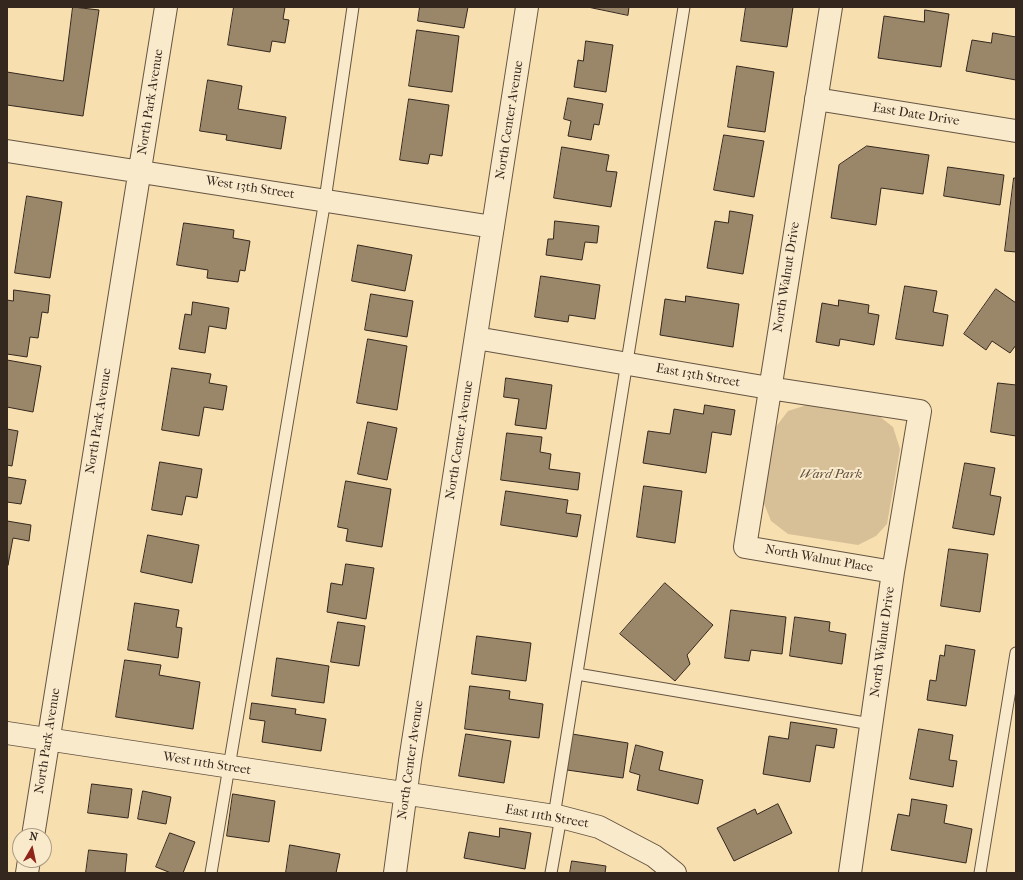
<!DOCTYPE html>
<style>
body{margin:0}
#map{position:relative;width:1023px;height:880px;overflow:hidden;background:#f8dfb0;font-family:"IM FELL French Canon",serif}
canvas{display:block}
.frame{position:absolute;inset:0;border:8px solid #34271e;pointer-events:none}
.north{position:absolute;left:12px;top:828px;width:40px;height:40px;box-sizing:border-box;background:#faeacc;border:1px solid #ab9c86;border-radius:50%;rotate:9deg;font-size:11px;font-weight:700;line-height:16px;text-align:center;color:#34271e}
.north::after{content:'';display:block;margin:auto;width:14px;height:18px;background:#8f2418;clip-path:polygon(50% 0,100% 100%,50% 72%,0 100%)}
</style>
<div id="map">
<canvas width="1023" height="880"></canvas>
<div class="frame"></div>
<div class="north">N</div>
</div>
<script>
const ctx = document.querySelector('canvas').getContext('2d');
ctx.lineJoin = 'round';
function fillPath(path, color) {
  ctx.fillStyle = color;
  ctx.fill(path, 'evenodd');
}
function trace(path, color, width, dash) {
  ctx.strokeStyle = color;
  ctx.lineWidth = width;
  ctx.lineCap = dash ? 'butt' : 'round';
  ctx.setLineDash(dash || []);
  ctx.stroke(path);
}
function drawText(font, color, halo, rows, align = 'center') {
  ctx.font = font + ' "IM FELL French Canon",serif';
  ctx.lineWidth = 4;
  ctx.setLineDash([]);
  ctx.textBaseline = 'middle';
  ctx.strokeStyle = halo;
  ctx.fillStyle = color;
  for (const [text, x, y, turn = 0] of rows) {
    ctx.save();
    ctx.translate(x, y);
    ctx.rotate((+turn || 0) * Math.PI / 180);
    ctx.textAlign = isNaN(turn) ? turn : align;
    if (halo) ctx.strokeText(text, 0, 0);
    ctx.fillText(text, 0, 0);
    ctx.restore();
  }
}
fillPath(new Path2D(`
 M 813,403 L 874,412 L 893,427 L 900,449 L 887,524 L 876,536 L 858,545 L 788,534 L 771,521 L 763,501 L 775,428 L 788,411 Z`), '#d7c097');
const building = new Path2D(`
 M 73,7 L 99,10 L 83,116 L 7,105 L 7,72 L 63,81 Z
 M 234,7 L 285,7 L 283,19 L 289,20 L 285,43 L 272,41 L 270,52 L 228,45 Z
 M 420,7 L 468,7 L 464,28 L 418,21 Z
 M 588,7 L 629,7 L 628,15 Z
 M 746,7 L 793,7 L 787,47 L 741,41 Z
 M 925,10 L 949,14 L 941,67 L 878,58 L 884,16 L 924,22 Z
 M 417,30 L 459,36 L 452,92 L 409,86 Z
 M 993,33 L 1016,37 L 1016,80 L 966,71 L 972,40 L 991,43 Z
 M 586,41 L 613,45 L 606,92 L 574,87 L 578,60 L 583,61 Z
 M 737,66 L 774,72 L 765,132 L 728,127 Z
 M 208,80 L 242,86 L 238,109 L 286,117 L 281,149 L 226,140 L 227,135 L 200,131 Z
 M 568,98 L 603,104 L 599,125 L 594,124 L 591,140 L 568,136 L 571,121 L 564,119 Z
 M 409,99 L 449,105 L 442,156 L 430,154 L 428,164 L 400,160 Z
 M 724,135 L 764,141 L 754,197 L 714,190 Z
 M 867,146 L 929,155 L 923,194 L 881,188 L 876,225 L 831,218 L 839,165 Z
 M 562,147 L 609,155 L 606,171 L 617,172 L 611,207 L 554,198 Z
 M 948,167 L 1004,175 L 1000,205 L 944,196 Z
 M 1014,178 L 1016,178 L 1016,252 L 1005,251 Z
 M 27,196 L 62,202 L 50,278 L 15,273 Z
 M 730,211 L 753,215 L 743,274 L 707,268 L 715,221 L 728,223 Z
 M 555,221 L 599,226 L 597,243 L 585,242 L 582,260 L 546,255 L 548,239 L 553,239 Z
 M 184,223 L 234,230 L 233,238 L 250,241 L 245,271 L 240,270 L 238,282 L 207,278 L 208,270 L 177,265 Z
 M 358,245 L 412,255 L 405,291 L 352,281 Z
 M 541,276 L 600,285 L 595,319 L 569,315 L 568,322 L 535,317 Z
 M 905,286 L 937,291 L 933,312 L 948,315 L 943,346 L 896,339 Z
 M 996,289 L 1016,303 L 1016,345 L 1010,353 L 992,341 L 986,350 L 964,334 Z
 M 14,290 L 50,295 L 48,313 L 42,312 L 38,338 L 30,337 L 27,357 L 7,354 L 7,300 L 13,301 Z
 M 371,294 L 413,301 L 407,337 L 365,330 Z
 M 686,296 L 739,304 L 733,347 L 660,335 L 665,299 L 685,302 Z
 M 839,300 L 869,305 L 868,313 L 879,315 L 874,345 L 840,339 L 839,346 L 816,342 L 822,303 L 838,306 Z
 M 193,302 L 229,308 L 226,329 L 209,326 L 205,353 L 179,349 L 185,314 L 191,315 Z
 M 368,339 L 407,346 L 397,410 L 357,403 Z
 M 7,360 L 41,366 L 33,412 L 7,407 Z
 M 172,368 L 211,374 L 209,383 L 227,386 L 223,410 L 204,407 L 199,436 L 162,430 Z
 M 506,378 L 552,385 L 546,429 L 515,425 L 519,399 L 504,397 Z
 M 998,383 L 1016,385 L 1016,436 L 991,432 Z
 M 705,405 L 735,410 L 731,435 L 712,432 L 706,473 L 643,463 L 648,431 L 670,434 L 674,409 L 703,414 Z
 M 368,422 L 397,428 L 387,480 L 358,474 Z
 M 7,429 L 18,431 L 12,466 L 7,465 Z
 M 507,433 L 542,437 L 540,452 L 551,454 L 549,469 L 580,473 L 578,490 L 501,480 Z
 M 160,462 L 202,469 L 197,498 L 186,496 L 182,515 L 152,510 Z
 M 965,463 L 995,468 L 990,495 L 1001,497 L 994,535 L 953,528 Z
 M 7,477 L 26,480 L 21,504 L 7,502 Z
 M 346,481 L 391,489 L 382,547 L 346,541 L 348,529 L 338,527 Z
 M 644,486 L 682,491 L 675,543 L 637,537 Z
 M 506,491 L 568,500 L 566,513 L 581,515 L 577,537 L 501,525 Z
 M 7,521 L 31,525 L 29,541 L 13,538 L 8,565 Z
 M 148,535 L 199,545 L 192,583 L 141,572 Z
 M 949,549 L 988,554 L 980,612 L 941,606 Z
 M 346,564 L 374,568 L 366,619 L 327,612 L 331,583 L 342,585 Z
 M 665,583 L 713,625 L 687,655 L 690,664 L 675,681 L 620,634 Z
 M 135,603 L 179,610 L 176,627 L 182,628 L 178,658 L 128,650 Z
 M 731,610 L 786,617 L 782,654 L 751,650 L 749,661 L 725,658 Z
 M 795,617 L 830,622 L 829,631 L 846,634 L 842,664 L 790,656 Z
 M 338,622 L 365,626 L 359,666 L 331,662 Z
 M 477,636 L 531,643 L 526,681 L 472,674 Z
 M 946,645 L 975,650 L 966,706 L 927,700 L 930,680 L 936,681 L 940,655 L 944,656 Z
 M 277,658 L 329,666 L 324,703 L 272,696 Z
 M 125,660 L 161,665 L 159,675 L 200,682 L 193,729 L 116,717 Z
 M 470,686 L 510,691 L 509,699 L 543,704 L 539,738 L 465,729 Z
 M 252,703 L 296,709 L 295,714 L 326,719 L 321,751 L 262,742 L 265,721 L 250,719 Z
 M 791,722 L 837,729 L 834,748 L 816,745 L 810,782 L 763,774 L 769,736 L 788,739 Z
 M 919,729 L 953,735 L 949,760 L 957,761 L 953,787 L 910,779 Z
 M 466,734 L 511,741 L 504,783 L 459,776 Z
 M 572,734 L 628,743 L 623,778 L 567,770 Z
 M 636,745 L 663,752 L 659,770 L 703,780 L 698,804 L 637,790 L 640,775 L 630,772 Z
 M 92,784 L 132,789 L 128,818 L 88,813 Z
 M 143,791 L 171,797 L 166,824 L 138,819 Z
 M 233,794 L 275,801 L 269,842 L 227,836 Z
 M 912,799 L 947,805 L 944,823 L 972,829 L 966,863 L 891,850 L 898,814 L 909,816 Z
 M 778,804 L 792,833 L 734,861 L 717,828 L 755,809 L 757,814 Z
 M 500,828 L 531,833 L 525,869 L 464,858 L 469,832 L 499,837 Z
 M 170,833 L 195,842 L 183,873 L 171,873 L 156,867 Z
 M 290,845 L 340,854 L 336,873 L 286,873 Z
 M 89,850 L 127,854 L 125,873 L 86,873 Z
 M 572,861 L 606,866 L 605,873 L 570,873 Z`);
fillPath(building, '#9a876a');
trace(building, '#34271e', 1);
const service = new Path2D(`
 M 577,674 L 871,724
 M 554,816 L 684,7
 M 211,873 L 325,200 L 353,7
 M 551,873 L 561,817
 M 980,873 L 1016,653`);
const minor = new Path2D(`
 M 831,7 L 745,547 L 893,572
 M 816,99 L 1016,131
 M 7,151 L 493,227
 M 476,338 L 769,388 L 920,411 L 893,572 L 850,873
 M 7,733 L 561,817 L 599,827 L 654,856 L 675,873
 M 33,836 L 166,7
 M 27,873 L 29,860
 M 395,873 L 410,761 L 527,7`);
trace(service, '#655542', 13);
trace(minor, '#655542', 24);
trace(service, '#faeacc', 11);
trace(minor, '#faeacc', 22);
drawText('13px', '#34271e', '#faeacc', [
 ["North Park Avenue",151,102,-81],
 ["East Date Drive",916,115,9],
 ["North Center Avenue",510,120,-81],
 ["West 13th Street",250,188,9],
 ["North Walnut Drive",787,277,-81],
 ["East 13th Street",698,376,10],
 ["North Park Avenue",99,421,-81],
 ["North Center Avenue",460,440,-81],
 ["North Walnut Place",819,559,10],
 ["North Walnut Drive",883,642,-82],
 ["North Park Avenue",48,741,-81],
 ["North Center Avenue",411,760,-82],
 ["West 11th Street",207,764,9],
 ["East 11th Street",547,817,10]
]);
drawText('italic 13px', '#5d4d3c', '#faeacc', [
 ["Ward Park",831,475]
]);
</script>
